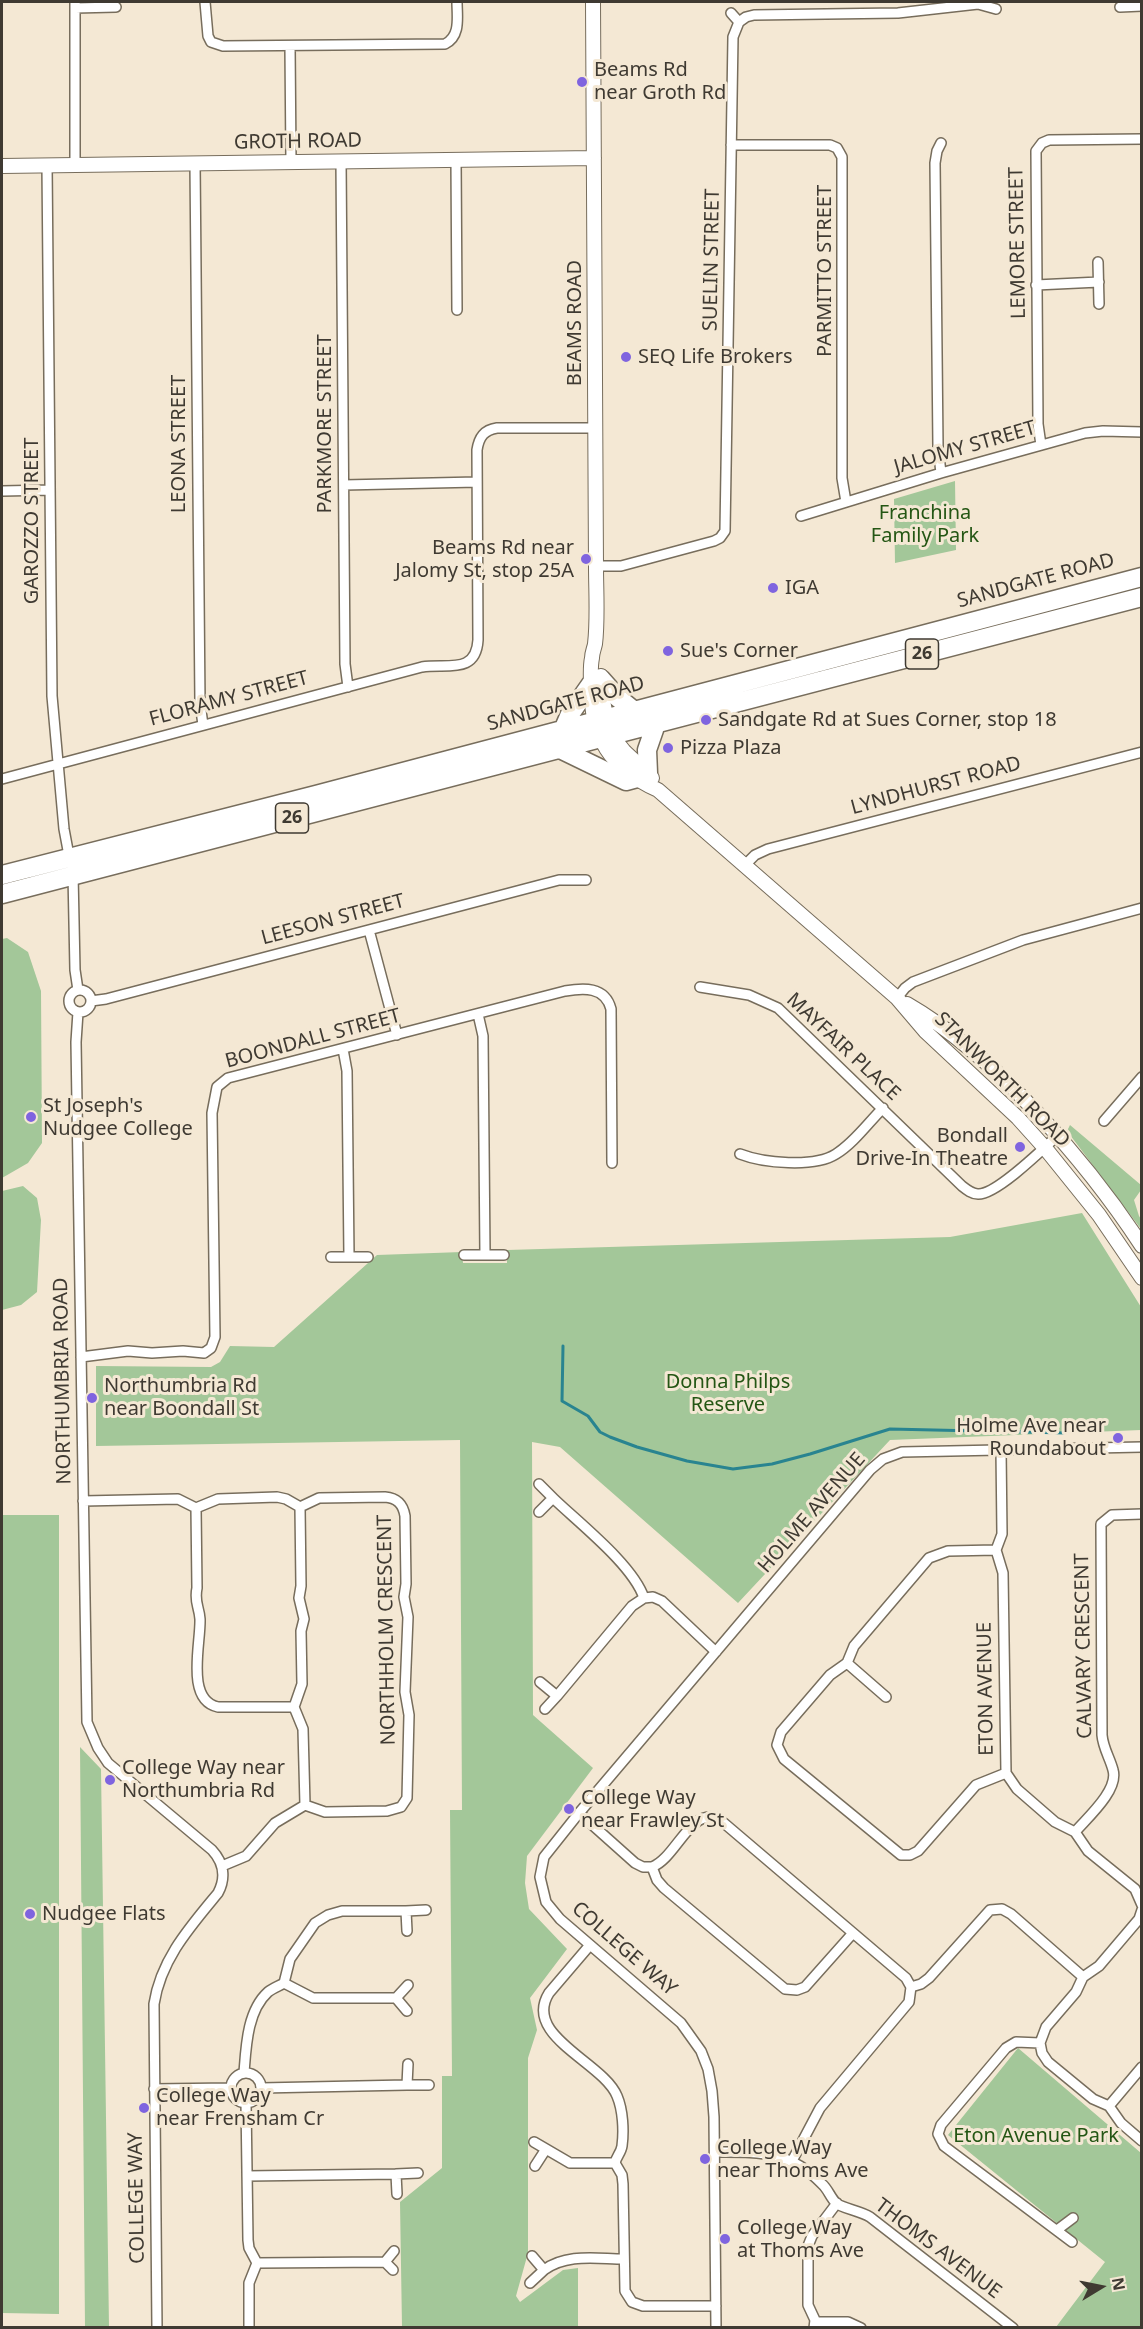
<!DOCTYPE html>
<style>
body{margin:0}
#map{position:relative;width:1143px;height:2329px;overflow:hidden;background:#f4e8d4;font-family:"Noto Sans",sans-serif}
canvas{display:block}
.frame{position:absolute;inset:0;border:3px solid #3f3a32;pointer-events:none}
.north{position:absolute;left:1071px;top:2257px;width:60px;height:60px;-webkit-text-stroke:4px #f4e8d4;paint-order:stroke;rotate:80deg;font-size:16px;font-weight:700;line-height:24px;text-align:center;color:#3f3a32}
.north::after{content:'';display:block;margin:auto;width:21px;height:27px;background:#3f3a32;clip-path:polygon(50% 0,100% 100%,50% 72%,0 100%)}
</style>
<div id="map">
<canvas width="1143" height="2329"></canvas>
<div class="frame"></div>
<div class="north">N</div>
</div>
<script>
const ctx = document.querySelector('canvas').getContext('2d');
ctx.lineJoin = 'round';
function fillPath(path, color) {
  ctx.fillStyle = color;
  ctx.fill(path, 'evenodd');
}
function trace(path, color, width, dash) {
  ctx.strokeStyle = color;
  ctx.lineWidth = width;
  ctx.lineCap = dash ? 'butt' : 'round';
  ctx.setLineDash(dash || []);
  ctx.stroke(path);
}
function drawText(font, color, halo, rows, align = 'center') {
  ctx.font = font + ' "Noto Sans",sans-serif';
  ctx.lineWidth = 6;
  ctx.setLineDash([]);
  ctx.textBaseline = 'middle';
  ctx.strokeStyle = halo;
  ctx.fillStyle = color;
  for (const [text, x, y, turn = 0] of rows) {
    ctx.save();
    ctx.translate(x, y);
    ctx.rotate((+turn || 0) * Math.PI / 180);
    ctx.textAlign = isNaN(turn) ? turn : align;
    if (halo) ctx.strokeText(text, 0, 0);
    ctx.fillText(text, 0, 0);
    ctx.restore();
  }
}
fillPath(new Path2D(`
 M 955,481 L 956,550 L 895,563 L 894,499 Z
 M 7,938 L 28,952 L 41,991 L 42,1143 L 28,1163 L 2,1178 L 2,939 Z
 M 1070,1125 L 1141,1185 L 1141,1190 L 1134,1200 L 1139,1216 L 1141,1219 L 1141,1229 L 1067,1131 Z
 M 23,1186 L 37,1198 L 41,1220 L 37,1292 L 21,1305 L 2,1310 L 2,1191 Z
 M 1082,1213 L 1141,1307 L 1141,1430 L 890,1440 L 738,1603 L 560,1447 L 532,1442 L 533,1715 L 593,1768 L 527,1856 L 525,1883 L 529,1909 L 567,1949 L 530,1998 L 537,2030 L 528,2058 L 528,2253 L 516,2296 L 520,2302 L 563,2270 L 578,2268 L 578,2327 L 402,2327 L 400,2202 L 442,2168 L 442,2076 L 452,2076 L 450,1810 L 462,1810 L 460,1440 L 96,1446 L 96,1366 L 211,1367 L 220,1362 L 230,1346 L 274,1347 L 377,1255 L 462,1252 L 463,1263 L 507,1263 L 507,1250 L 950,1237 Z
 M 2,1515 L 59,1515 L 59,2314 L 2,2313 Z
 M 80,1747 L 101,1769 L 109,2327 L 85,2327 Z
 M 1018,2048 L 1141,2153 L 1141,2327 L 1056,2327 L 1105,2262 L 948,2135 Z`), '#a3c799');
trace(new Path2D(`
 M 563,1346 L 562,1401 L 588,1416 L 600,1432 L 610,1437 L 637,1447 L 687,1461 L 733,1469 L 772,1464 L 810,1454 L 890,1429 L 1066,1433`), '#298490', 3);
const street = new Path2D(`
 M 75,2 L 75,165
 M 205,2 L 208,36 L 211,42 L 223,46 L 445,44 C 461,36 457,17 457,2
 M 1120,7 L 1142,6
 M 75,8 L 116,7
 M 739,22 L 746,17 L 754,15 L 898,13 L 978,4 L 996,9
 M 290,46 L 291,162
 M 941,143 L 937,151 L 935,163 L 938,447 L 941,473
 M 731,145 L 830,145 L 837,148 L 842,157 L 842,478 L 846,502
 M 456,160 L 457,310
 M 341,161 L 345,664 L 348,687
 M 195,163 L 200,703 L 203,725
 M 47,165 L 52,696 L 64,829 L 70,861
 M 1098,262 L 1099,304
 M 1036,285 L 1099,282
 M 1041,445 L 1038,424 L 1036,151 L 1042,143 L 1049,140 L 1142,139
 M 344,485 L 477,482
 M 2,491 L 50,490
 M 801,516 L 941,473 L 1085,433 L 1103,431 L 1142,432
 M 596,566 L 621,566 L 714,541 L 720,538 L 725,531 L 733,37 L 739,22 L 731,13
 M 2,779 L 422,667 C 446,663 476,675 478,640 L 477,450 C 479,437 484,430 497,428 L 595,428
 M 745,865 L 755,855 L 768,849 L 1142,752
 M 73,874 L 75,970 L 78,990
 M 369,930 L 397,1035
 M 700,987 L 749,995 L 778,1008 L 962,1186 C 967,1190 972,1194 978,1194 C 996,1195 1043,1149 1057,1136
 M69 1001a11 11 0 1 1 22 0a11 11 0 1 1-22 0Z
 M 897,998 L 905,988 L 913,982 L 1023,940 L 1142,908
 M 91,1001 L 106,999 L 559,880 L 586,880
 M 78,1012 L 76,1042 L 87,1722 L 98,1748 L 108,1763 L 212,1850 C 224,1863 226,1878 218,1893 C 190,1927 161,1959 154,2004 L 157,2328
 M 478,1014 L 483,1036 L 485,1255
 M 343,1049 L 347,1071 L 349,1257
 M 1104,1121 L 1142,1077
 M 740,1154 C 763,1163 814,1168 836,1154 C 854,1143 868,1123 883,1108
 M 464,1255 L 504,1255
 M 331,1257 L 368,1257
 M 81,1357 L 128,1351 L 152,1353 L 183,1351 L 204,1353 L 211,1348 L 215,1337 L 212,1113 L 217,1087 L 228,1078 L 565,991 C 583,988 605,986 611,1009 L 612,1163
 M 1001,1450 L 1002,1534 L 996,1550 L 1003,1573 L 1006,1773 L 1017,1789 L 1055,1822 L 1075,1832 L 1088,1851 L 1135,1889 L 1142,1905
 M 539,1484 L 553,1498 L 539,1512
 M 553,1498 C 580,1524 633,1565 644,1598 L 653,1597 L 662,1601 L 716,1652
 M 83,1501 L 178,1499 L 196,1508 L 218,1499 L 277,1497 L 286,1499 L 300,1507 L 319,1498 L 385,1497 C 397,1498 403,1504 405,1516 L 406,1584 L 404,1597 L 408,1617 L 405,1692 L 409,1715 L 407,1798 L 401,1807 L 387,1811 L 325,1812 L 305,1805 L 275,1823 L 246,1856 L 222,1866
 M 300,1507 L 301,1586 L 299,1598 L 304,1619 L 301,1631 L 302,1684 L 294,1707 L 303,1729 L 305,1805
 M 196,1508 L 197,1588 C 194,1602 199,1606 200,1619 C 201,1643 185,1700 218,1707 L 294,1707
 M 996,1550 L 948,1551 L 929,1558 L 854,1646 L 847,1663 L 830,1675 L 781,1732 L 777,1745 L 784,1759 L 901,1855 L 910,1855 L 918,1851 L 976,1785 L 1006,1773
 M 847,1663 L 886,1697
 M 540,1682 L 557,1696 L 545,1709
 M 557,1696 L 632,1606 L 644,1598
 M 579,1813 L 635,1863 L 643,1867 L 652,1867 L 657,1880 L 664,1888 L 785,1989 L 797,1990 L 805,1987 L 853,1933
 M 1075,1832 C 1087,1818 1119,1790 1113,1770 C 1110,1758 1103,1748 1102,1735 L 1101,1524 L 1112,1515 L 1142,1514
 M 652,1867 C 676,1858 690,1808 718,1818 L 906,1978 L 911,1987
 M 1142,1910 L 1139,1919 L 1099,1966 L 1083,1977 L 1076,1992 L 1046,2027 L 1040,2043 L 1042,2053 L 1048,2062 L 1093,2099 L 1109,2106 L 1121,2123 L 1142,2141
 M 407,1931 L 406,1911 L 426,1910
 M 590,1945 L 549,1993 C 522,2036 603,2062 617,2096 C 623,2110 624,2131 622,2146 C 621,2153 616,2157 615,2163 L 622,2175 L 623,2184 L 625,2291 L 632,2302 L 643,2306 L 716,2306
 M 284,1983 L 313,1998 L 396,1998
 M 407,2011 L 396,1998 L 408,1985
 M 1040,2043 L 1016,2042 L 1006,2048 L 941,2125 L 938,2134 L 944,2146 L 1072,2242
 M 408,2064 L 407,2085 L 429,2085
 M 244,2073 C 246,2047 247,2011 268,1992 C 273,1988 279,1986 284,1983 L 290,1959 L 315,1923 L 328,1915 L 342,1911 L 406,1911
 M231 2088a15 15 0 1 1 30 0a15 15 0 1 1-30 0Z
 M 261,2088 L 407,2085
 M 154,2089 L 231,2088
 M 246,2103 L 248,2240 L 249,2248 L 257,2263 L 249,2283 L 249,2328
 M 1109,2106 L 1142,2067
 M 534,2142 L 546,2149 L 535,2166
 M 546,2149 L 570,2163 L 615,2163
 M 715,2152 C 758,2152 790,2150 822,2184 C 828,2189 830,2197 836,2203 C 841,2208 861,2211 870,2217 L 1013,2328
 M 792,2161 L 820,2108 L 909,2002 L 911,1987 L 921,1984 L 929,1978 L 990,1910 L 1002,1909 L 1011,1914 L 1083,1977
 M 247,2176 L 396,2174
 M 397,2194 L 396,2174 L 418,2173
 M 1057,2230 L 1073,2218
 M 257,2263 L 385,2262
 M 393,2270 L 385,2262 L 394,2251
 M 544,2270 C 567,2253 597,2259 624,2259
 M 530,2283 L 544,2270 L 532,2256
 M 816,2322 L 848,2322 L 861,2328
 M 716,2328 L 714,2117 L 712,2091 L 708,2069 L 701,2051 L 681,2023 L 560,1919 L 546,1902 L 540,1877 L 544,1857 L 579,1813 L 870,1470 L 883,1459 L 902,1452 L 1142,1447
 M 814,2328 L 815,2320 L 808,2305 L 808,2246 L 812,2236 L 837,2203`);
const secondary = new Path2D(`
 M 593,2 L 596,566 C 596,592 598,619 595,644 C 594,649 592,653 592,658 C 590,667 591,677 591,686 C 591,737 610,768 658,790 L 897,998 L 926,1032 L 1018,1118 L 1045,1148 L 1099,1215 L 1142,1278
 M 2,166 L 594,158
 M 601,676 C 602,702 606,731 624,751 C 633,760 643,768 652,778
 M 907,1004 C 994,1054 1087,1162 1142,1246`);
const highway = new Path2D(`
 M 601,679 L 617,697 L 633,710
 M 564,728 L 570,714 L 591,684
 M 560,749 L 626,781 L 637,778
 M 648,773 L 647,750 L 656,724
 M 2,875 L 316,795 L 1142,577
 M 2,894 L 1142,597`);
trace(street, '#776d5c', 12);
trace(secondary, '#776d5c', 16);
trace(highway, '#776d5c', 21);
trace(street, '#fff', 9);
trace(secondary, '#fff', 14);
trace(highway, '#fff', 18);
for (const [x, y, r, color] of [
 [582,82,6,"#7f64df"],
 [626,357,6,"#7f64df"],
 [586,559,6,"#7f64df"],
 [773,588,6,"#7f64df"],
 [668,651,6,"#7f64df"],
 [706,720,6,"#7f64df"],
 [668,748,6,"#7f64df"],
 [31,1117,6,"#7f64df"],
 [1020,1147,6,"#7f64df"],
 [92,1398,6,"#7f64df"],
 [1118,1438,6,"#7f64df"],
 [110,1780,6,"#7f64df"],
 [569,1809,6,"#7f64df"],
 [30,1914,6,"#7f64df"],
 [144,2108,6,"#7f64df"],
 [705,2159,6,"#7f64df"],
 [725,2239,6,"#7f64df"]
]) {
  const dot = new Path2D();
  dot.arc(x, y, r, 0, 2 * Math.PI);
  ctx.fillStyle = color;
  ctx.fill(dot);
  trace(dot, '#f4e8d4', 2);
}
for (const [x, y, w] of [
 [922,654,33],
 [292,818,33]
]) {
  const box = new Path2D();
  box.roundRect(x - w / 2, y - 15, w, 30, 4.5);
  ctx.fillStyle = '#f4e8d4';
  ctx.fill(box);
  trace(box, '#3f3a32', 1.5);
}
drawText('bold 18px', '#3f3a32', null, [
 ["26",922,654],
 ["26",292,818]
]);
drawText('20px', '#3f3a32', '#f4e8d4', [
 ["Beams Rd",594,70],
 ["near Groth Rd",594,93],
 ["SEQ Life Brokers",638,357],
 ["Beams Rd near",574,548,"right"],
 ["Jalomy St, stop 25A",574,571,"right"],
 ["IGA",785,588],
 ["Sue's Corner",680,651],
 ["Sandgate Rd at Sues Corner, stop 18",718,720],
 ["Pizza Plaza",680,748],
 ["St Joseph's",43,1106],
 ["Nudgee College",43,1129],
 ["Bondall",1008,1136,"right"],
 ["Drive-In Theatre",1008,1159,"right"],
 ["Northumbria Rd",104,1386],
 ["near Boondall St",104,1409],
 ["Holme Ave near",1106,1426,"right"],
 ["Roundabout",1106,1449,"right"],
 ["College Way near",122,1768],
 ["Northumbria Rd",122,1791],
 ["College Way",581,1798],
 ["near Frawley St",581,1821],
 ["Nudgee Flats",42,1914],
 ["College Way",156,2096],
 ["near Frensham Cr",156,2119],
 ["College Way",717,2148],
 ["near Thoms Ave",717,2171],
 ["College Way",737,2228],
 ["at Thoms Ave",737,2251]
], 'left');
drawText('20px', '#3f3a32', '#f4e8d4', [
 ["GROTH ROAD",298,142,-1],
 ["LEMORE STREET",1018,243,-91],
 ["SUELIN STREET",712,260,-89],
 ["PARMITTO STREET",825,271,-90],
 ["BEAMS ROAD",575,323,-90],
 ["PARKMORE STREET",325,424,-90],
 ["LEONA STREET",179,444,-90],
 ["JALOMY STREET",965,448,-16],
 ["GAROZZO STREET",32,521,-90],
 ["SANDGATE ROAD",1036,581,-15],
 ["FLORAMY STREET",229,699,-15],
 ["SANDGATE ROAD",566,704,-15],
 ["LYNDHURST ROAD",936,786,-15],
 ["LEESON STREET",333,920,-15],
 ["BOONDALL STREET",313,1039,-15],
 ["MAYFAIR PLACE",843,1047,43],
 ["STANWORTH ROAD",1002,1080,45],
 ["NORTHUMBRIA ROAD",63,1381,-91],
 ["HOLME AVENUE",812,1513,-49],
 ["NORTHHOLM CRESCENT",387,1630,-91],
 ["CALVARY CRESCENT",1084,1646,-91],
 ["ETON AVENUE",986,1689,-91],
 ["COLLEGE WAY",624,1949,41],
 ["COLLEGE WAY",137,2198,-91],
 ["THOMS AVENUE",938,2249,37]
]);
drawText('20px', '#245614', '#f4e8d4', [
 ["Franchina",925,513],
 ["Family Park",925,536],
 ["Donna Philps",728,1382],
 ["Reserve",728,1405],
 ["Eton Avenue Park",1036,2136]
]);
</script>
